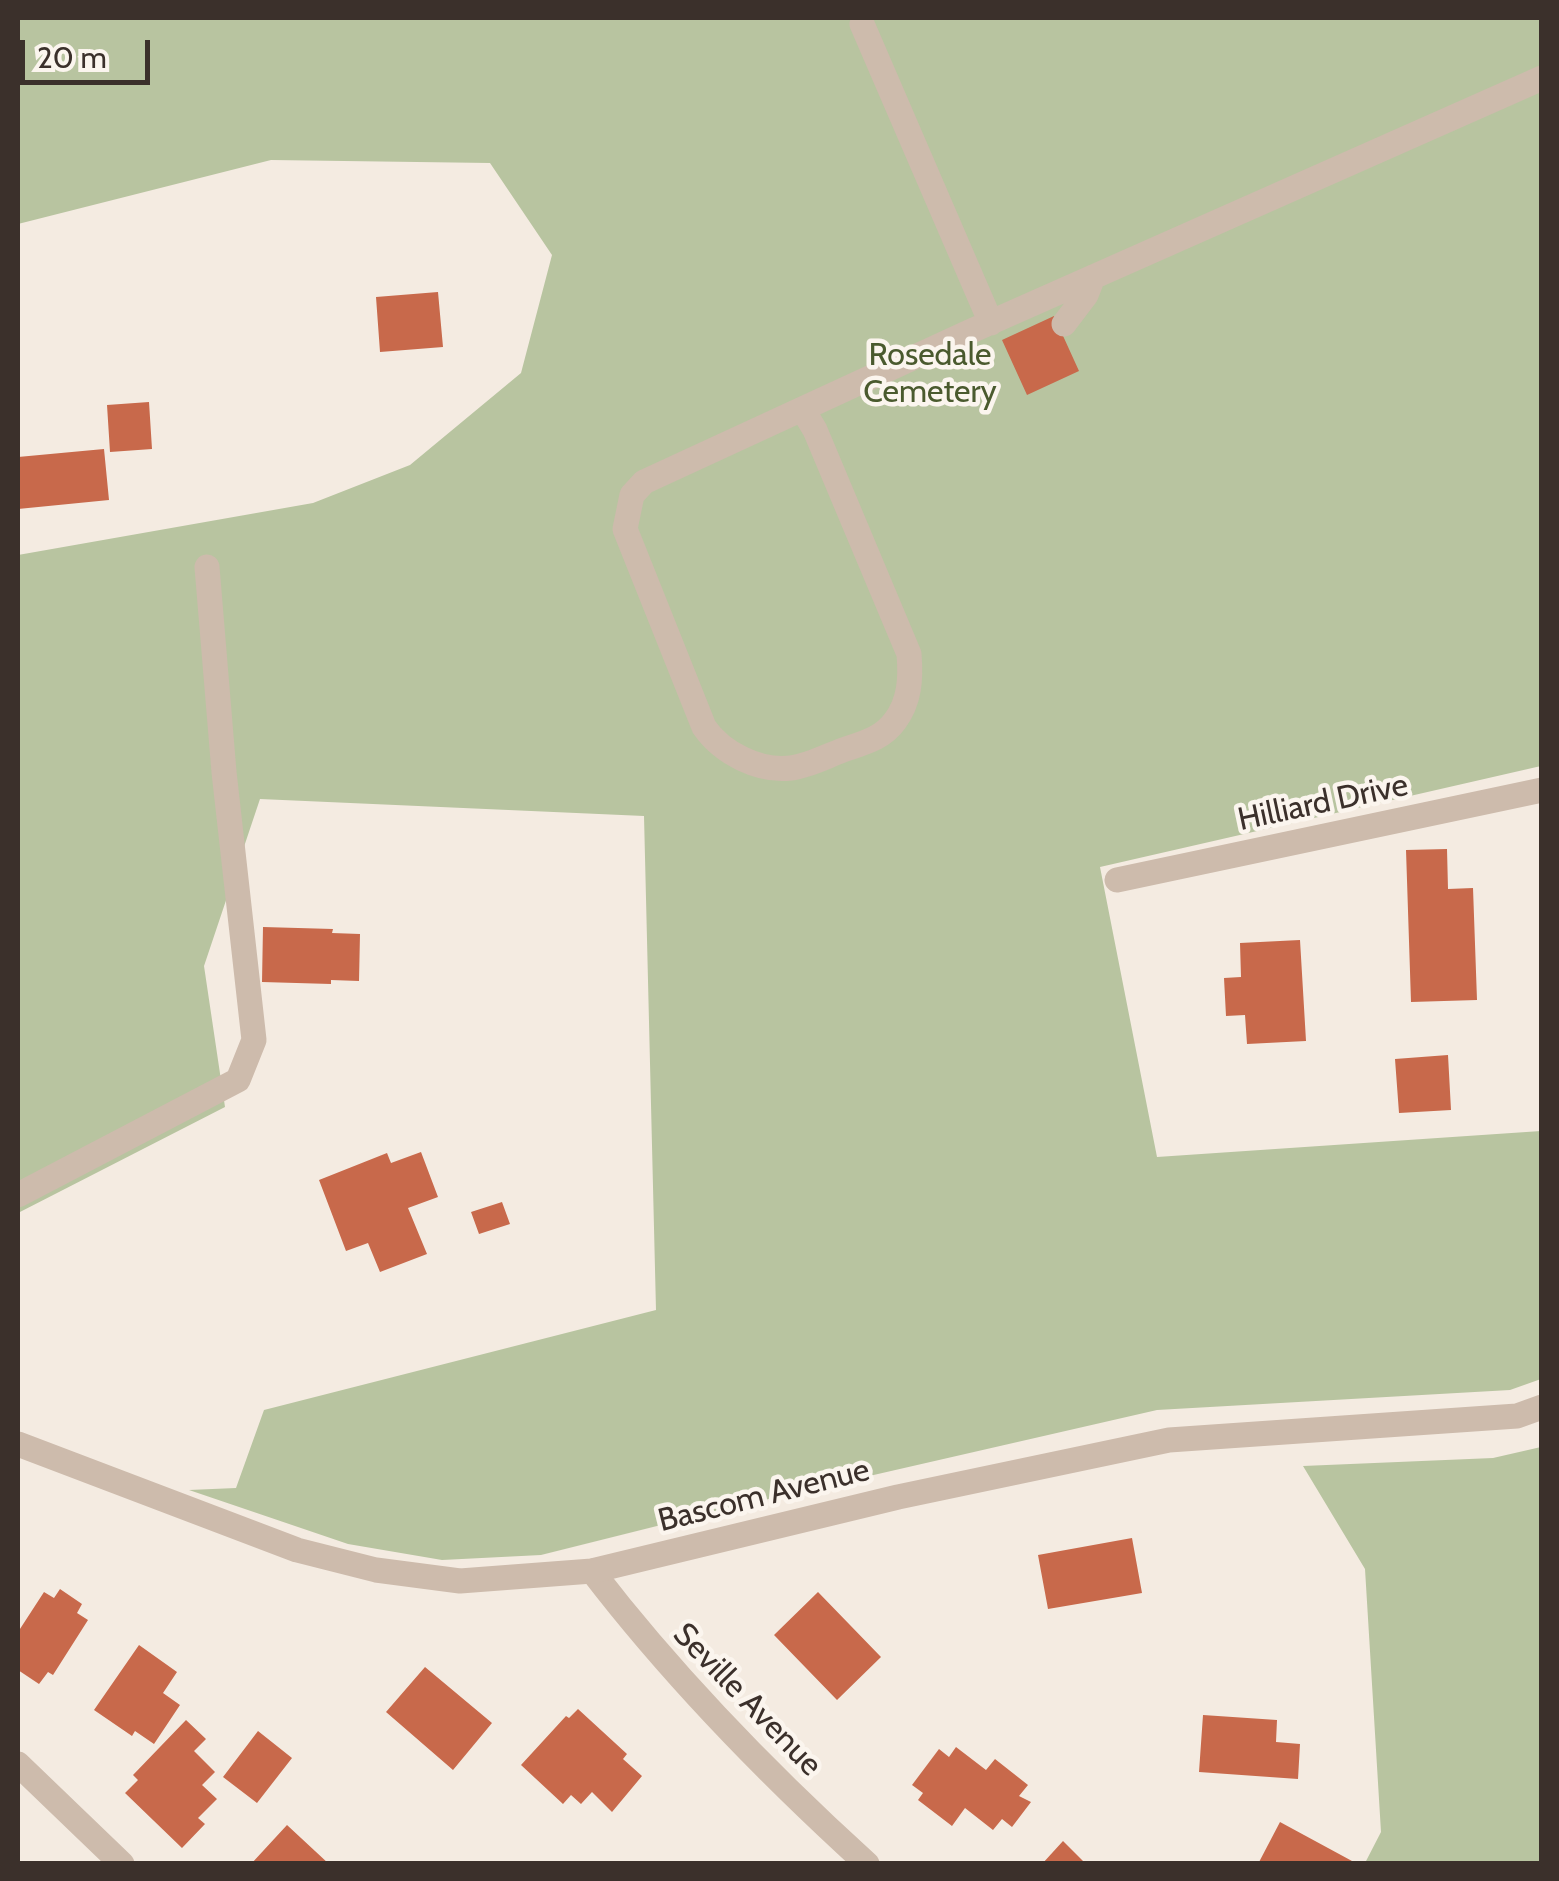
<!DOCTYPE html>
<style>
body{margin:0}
#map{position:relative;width:1559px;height:1881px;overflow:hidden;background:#f4ebe1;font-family:Cabin,sans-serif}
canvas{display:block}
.frame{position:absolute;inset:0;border:20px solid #3b302b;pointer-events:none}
.scale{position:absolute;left:20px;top:40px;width:130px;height:45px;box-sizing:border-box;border:5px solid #3b302b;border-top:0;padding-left:12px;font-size:30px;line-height:35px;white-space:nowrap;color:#3b302b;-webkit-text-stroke:8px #fbf5ee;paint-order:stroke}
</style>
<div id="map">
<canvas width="1559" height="1881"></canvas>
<div class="frame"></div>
<div class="scale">20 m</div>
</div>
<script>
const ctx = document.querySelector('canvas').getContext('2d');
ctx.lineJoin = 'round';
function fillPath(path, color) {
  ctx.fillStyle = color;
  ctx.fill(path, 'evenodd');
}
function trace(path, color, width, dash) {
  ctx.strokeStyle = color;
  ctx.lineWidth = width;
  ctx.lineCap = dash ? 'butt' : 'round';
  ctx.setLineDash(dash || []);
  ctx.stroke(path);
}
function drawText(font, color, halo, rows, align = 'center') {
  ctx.font = font + ' Cabin,sans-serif';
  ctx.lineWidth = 9;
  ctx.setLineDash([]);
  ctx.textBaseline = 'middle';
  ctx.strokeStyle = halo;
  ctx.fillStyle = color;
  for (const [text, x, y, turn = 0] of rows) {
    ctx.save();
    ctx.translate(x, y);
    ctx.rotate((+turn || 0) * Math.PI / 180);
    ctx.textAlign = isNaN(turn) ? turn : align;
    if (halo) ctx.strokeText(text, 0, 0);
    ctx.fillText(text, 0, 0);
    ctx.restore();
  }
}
fillPath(new Path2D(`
 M 18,18 L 1541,18 L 1541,766 L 1100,867 L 1157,1157 L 1541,1131 L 1541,1379 L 1510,1390 L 1157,1410 L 721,1510 L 541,1555 L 442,1560 L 348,1544 L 189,1490 L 236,1488 L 264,1410 L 656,1310 L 644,816 L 260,799 L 204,966 L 225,1107 L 18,1213 L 18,555 L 313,503 L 410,465 L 521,373 L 552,255 L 490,163 L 271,160 L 18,224 Z
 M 1541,1447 L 1541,1863 L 1365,1863 L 1381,1832 L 1365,1569 L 1303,1466 L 1493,1458 Z`), '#b8c4a0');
fillPath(new Path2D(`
 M 438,292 L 443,347 L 380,352 L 376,297 Z
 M 1054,316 L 1079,371 L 1027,395 L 1002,340 Z
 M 149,402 L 152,449 L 110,452 L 107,405 Z
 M 104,449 L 109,500 L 18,509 L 18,457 Z
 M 1447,849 L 1448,889 L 1473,888 L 1477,1000 L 1411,1002 L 1406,850 Z
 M 263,927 L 333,929 L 332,933 L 360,934 L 359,981 L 331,980 L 331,984 L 262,982 Z
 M 1300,940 L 1306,1041 L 1247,1044 L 1245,1015 L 1226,1016 L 1224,978 L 1241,977 L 1240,943 Z
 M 1448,1055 L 1451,1110 L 1399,1113 L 1395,1059 Z
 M 421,1152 L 438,1197 L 408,1208 L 427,1254 L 380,1272 L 368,1243 L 346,1251 L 319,1180 L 387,1153 L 391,1163 Z
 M 502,1202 L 510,1224 L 479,1234 L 471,1212 Z
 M 1132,1538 L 1142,1593 L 1048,1609 L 1038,1555 Z
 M 60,1589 L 82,1604 L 77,1613 L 88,1620 L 53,1675 L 48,1672 L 39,1684 L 18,1670 L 18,1632 L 44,1592 L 54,1598 Z
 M 818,1592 L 881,1657 L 837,1700 L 774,1635 Z
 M 139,1645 L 177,1672 L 163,1693 L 180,1705 L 154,1744 L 135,1731 L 132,1736 L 94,1710 Z
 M 425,1667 L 492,1723 L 453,1770 L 386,1712 Z
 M 578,1709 L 627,1754 L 623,1759 L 642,1776 L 612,1812 L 592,1792 L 581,1804 L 571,1795 L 563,1804 L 521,1765 L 566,1716 L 569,1718 Z
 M 1203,1715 L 1277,1720 L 1276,1742 L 1300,1744 L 1298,1779 L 1199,1772 Z
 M 186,1720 L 206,1739 L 194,1751 L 215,1772 L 202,1785 L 217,1799 L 198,1818 L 205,1824 L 182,1848 L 125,1793 L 138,1780 L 133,1775 Z
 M 258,1731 L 292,1758 L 257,1803 L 223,1777 Z
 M 956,1747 L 986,1770 L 995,1759 L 1028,1785 L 1019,1796 L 1031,1802 L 1012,1827 L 1002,1819 L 993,1830 L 965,1808 L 952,1826 L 918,1800 L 923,1793 L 912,1785 L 939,1749 L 949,1757 Z
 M 1280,1822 L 1352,1861 L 1351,1864 L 1258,1864 Z
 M 287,1825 L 329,1864 L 251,1864 Z
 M 1063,1841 L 1086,1864 L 1042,1864 Z`), '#c8694b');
trace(new Path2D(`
 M 862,24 L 991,323
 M 1064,324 L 1086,295 L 1093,277
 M 803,410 L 815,430 L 909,654 C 911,678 910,701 895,721 C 882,739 863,743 843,750 C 827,756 808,766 791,768 C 759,772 722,753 704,727 L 625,529 L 632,495 L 644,482 L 969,332 L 1542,78
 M 18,1195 L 238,1080 L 254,1040 L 224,772 L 207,567`), '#cdbbac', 25);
trace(new Path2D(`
 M 1117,880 L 1542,790
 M 592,1571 C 674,1678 767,1773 867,1864
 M 18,1764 L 122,1864`), '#cdbbac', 25);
trace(new Path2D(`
 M 18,1444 L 297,1550 L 376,1570 L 460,1581 L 592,1571 L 898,1497 L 1169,1440 L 1517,1416 L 1542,1407`), '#cdbbac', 25);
drawText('32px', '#4a5a2e', '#fbf5ee', [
 ["Rosedale",930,356],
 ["Cemetery",930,393]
]);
drawText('32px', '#3b302b', '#fbf5ee', [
 ["Hilliard Drive",1323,803,-12],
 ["Bascom Avenue",764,1496,-14],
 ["Seville Avenue",747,1700,46]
]);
</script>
